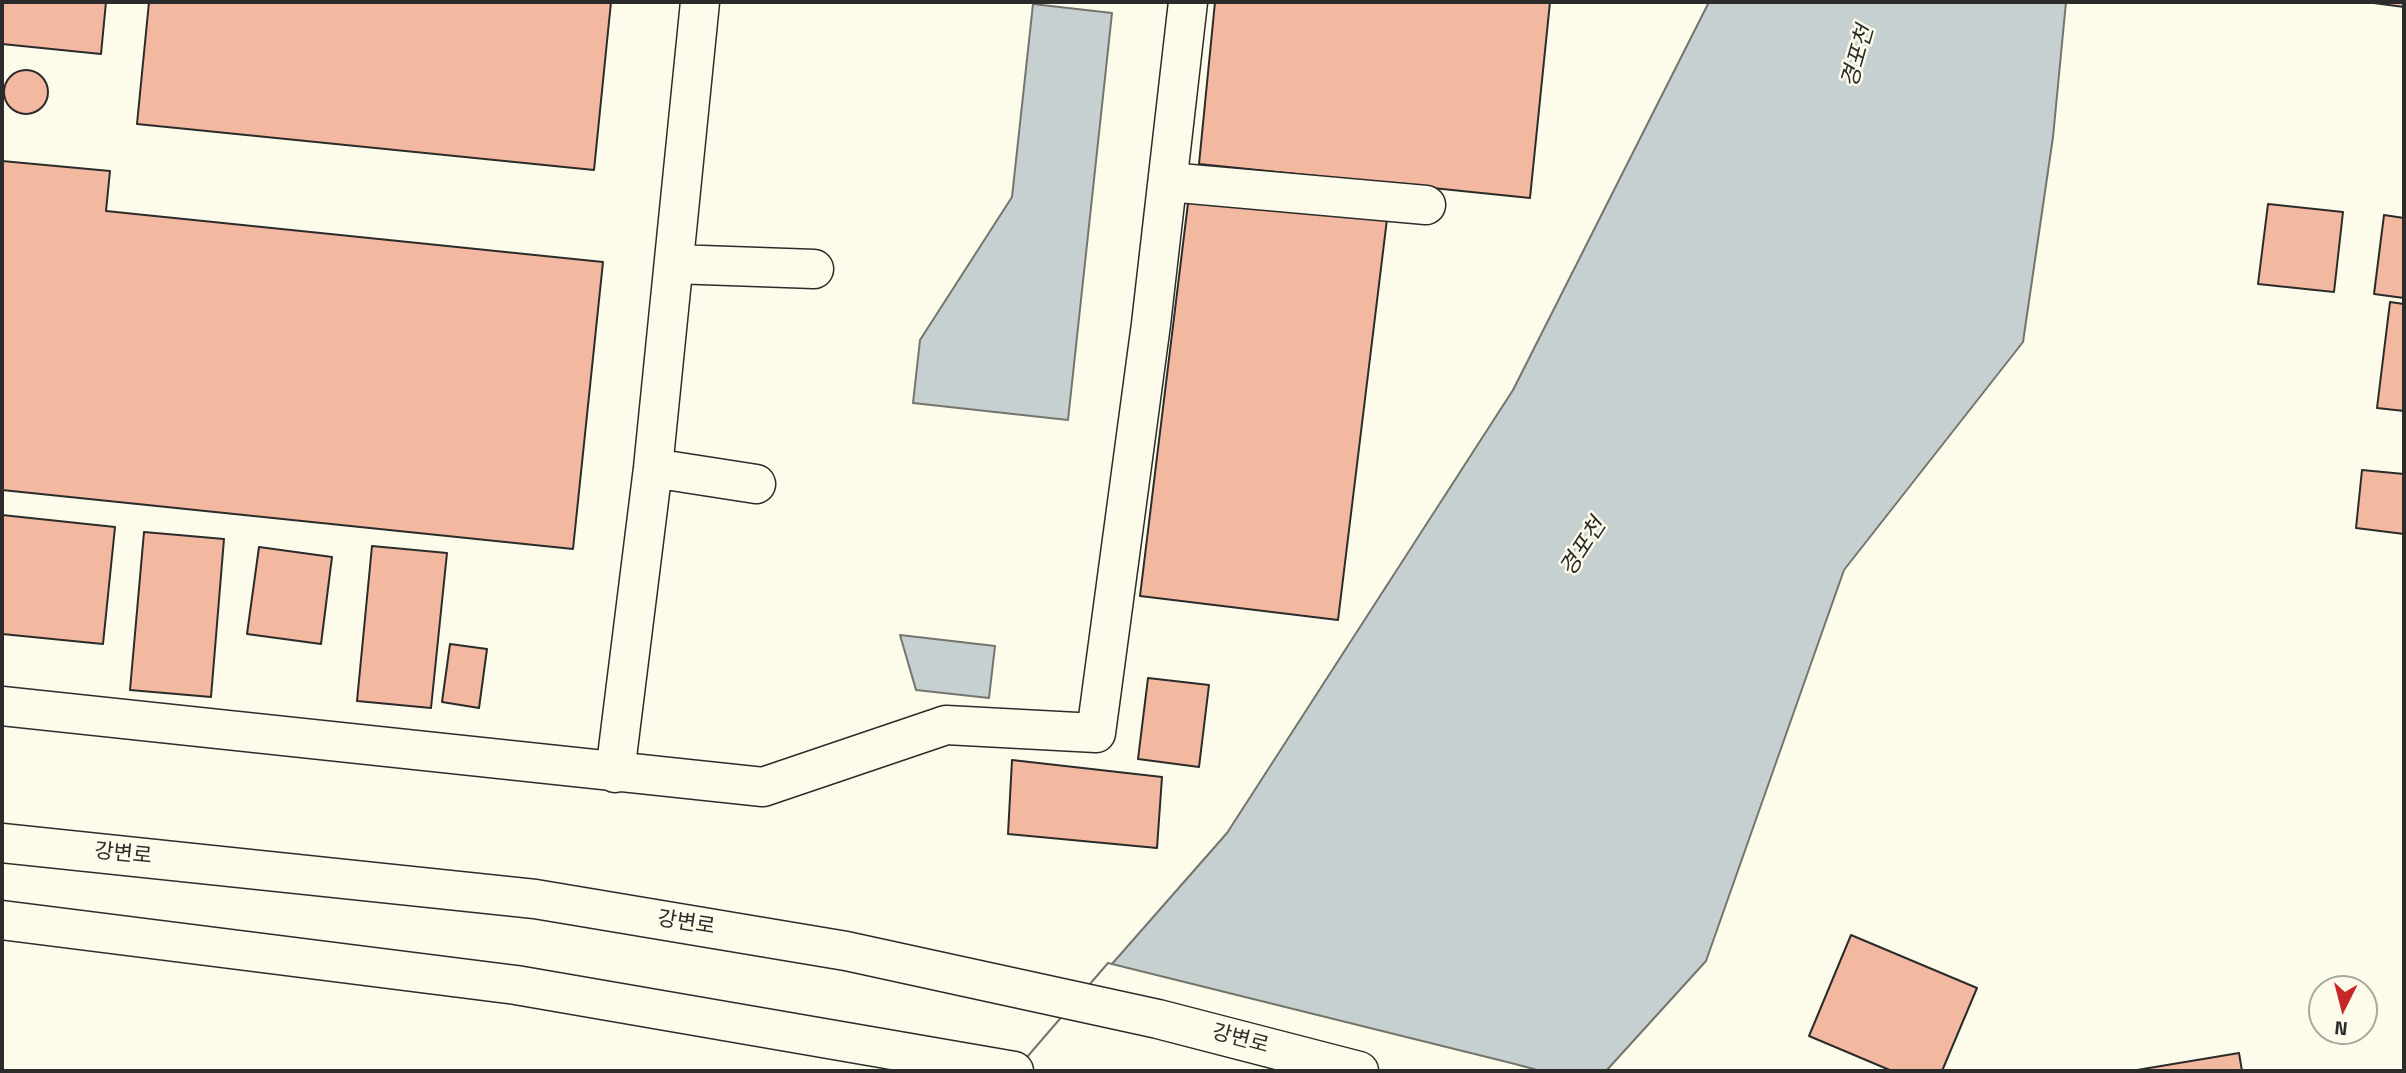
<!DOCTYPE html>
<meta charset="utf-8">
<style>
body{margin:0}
#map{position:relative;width:2406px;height:1073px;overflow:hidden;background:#fdfbea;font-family:"Titillium Web",sans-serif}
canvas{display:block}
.frame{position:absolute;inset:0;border:4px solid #2b2b2b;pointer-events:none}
.north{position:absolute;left:2308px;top:975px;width:70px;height:70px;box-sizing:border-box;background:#fdfbea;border:2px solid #a9a89e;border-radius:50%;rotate:186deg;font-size:19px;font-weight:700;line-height:28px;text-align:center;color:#2b2b2b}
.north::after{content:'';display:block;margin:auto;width:24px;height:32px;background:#c62828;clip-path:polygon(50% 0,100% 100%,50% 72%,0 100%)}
</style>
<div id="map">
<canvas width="2406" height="1073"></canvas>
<div class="frame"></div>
<div class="north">N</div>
</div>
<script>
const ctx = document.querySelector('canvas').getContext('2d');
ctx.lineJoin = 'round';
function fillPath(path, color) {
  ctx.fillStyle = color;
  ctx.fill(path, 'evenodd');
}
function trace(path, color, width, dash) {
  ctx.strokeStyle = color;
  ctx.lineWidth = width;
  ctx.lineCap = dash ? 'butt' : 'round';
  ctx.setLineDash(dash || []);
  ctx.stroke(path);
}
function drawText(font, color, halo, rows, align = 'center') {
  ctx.font = font + ' "Titillium Web","Noto Sans KR",sans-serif';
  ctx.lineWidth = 5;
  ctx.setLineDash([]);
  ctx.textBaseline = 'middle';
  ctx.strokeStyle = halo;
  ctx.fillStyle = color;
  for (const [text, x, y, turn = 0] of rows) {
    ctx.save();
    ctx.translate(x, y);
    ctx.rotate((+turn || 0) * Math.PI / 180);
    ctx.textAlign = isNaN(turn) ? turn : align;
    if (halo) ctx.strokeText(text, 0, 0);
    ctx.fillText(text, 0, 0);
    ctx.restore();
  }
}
const water = new Path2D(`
 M 1709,2 L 2066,2 L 2053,137 L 2023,342 L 1844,570 L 1706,961 L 1606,1071 L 1018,1071 L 1227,833 L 1513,390 Z
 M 1033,4 L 1112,13 L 1068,420 L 913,403 L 920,340 L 1012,197 Z
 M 900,635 L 995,646 L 989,698 L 916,690 Z`);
fillPath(water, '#c7d0d0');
trace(water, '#74746e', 2);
const pier = new Path2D(`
 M 1108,963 L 1515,1064 L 1541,1071 L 1015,1071 Z`);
fillPath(pier, '#fdfbea');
trace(pier, '#74746e', 2);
const building = new Path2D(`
 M 2,2 L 106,2 L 101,54 L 2,44 Z
 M 149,2 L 611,2 L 594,170 L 137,124 Z
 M 1215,2 L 1550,2 L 1530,198 L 1199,164 Z
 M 2366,2 L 2404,2 L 2404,7 Z
 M4 92a22 22 0 1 1 44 0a22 22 0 1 1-44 0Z
 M 2,161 L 110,171 L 106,211 L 603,262 L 573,549 L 2,490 Z
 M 1189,195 L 1387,219 L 1338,620 L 1140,596 Z
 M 2268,204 L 2343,212 L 2334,292 L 2258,284 Z
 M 2384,215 L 2404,218 L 2404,298 L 2374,294 Z
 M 2390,302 L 2404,304 L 2404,411 L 2377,408 Z
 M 2362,470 L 2404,474 L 2404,534 L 2356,528 Z
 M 2,515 L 115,527 L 103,644 L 2,634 Z
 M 144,532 L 224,539 L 211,697 L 130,690 Z
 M 372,546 L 447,553 L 431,708 L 357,701 Z
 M 259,547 L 332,557 L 321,644 L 247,634 Z
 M 450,644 L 487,649 L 479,708 L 442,702 Z
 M 1148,678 L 1209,685 L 1199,767 L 1138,759 Z
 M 1012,760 L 1162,777 L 1157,848 L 1008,834 Z
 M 1851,935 L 1977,988 L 1942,1071 L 1892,1071 L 1809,1036 Z
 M 2239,1053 L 2242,1071 L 2131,1071 Z`);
fillPath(building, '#f2b8a0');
trace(building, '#2b2b2b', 2);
const minor = new Path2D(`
 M 1168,182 L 1426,205
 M 674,264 L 814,269
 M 653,468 L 756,484
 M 2,706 L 763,787 L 946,725 L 1096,733 L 1151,324 L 1188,2
 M 615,773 L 653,468 L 700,2
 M 2,843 L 535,899 L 846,951 L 1158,1019 L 1359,1071
 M 2,920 L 516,985 L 1014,1071`);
trace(minor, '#2b2b2b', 41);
trace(minor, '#fdfbea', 38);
drawText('21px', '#2b2b2b', '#fdfbea', [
 ["강변로",123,855,6],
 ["강변로",686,924,9],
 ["강변로",1240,1040,15]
]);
drawText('italic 23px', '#2b2b2b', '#fdfbea', [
 ["경포천",1859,57,-74],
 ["경포천",1584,548,-57]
]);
</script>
